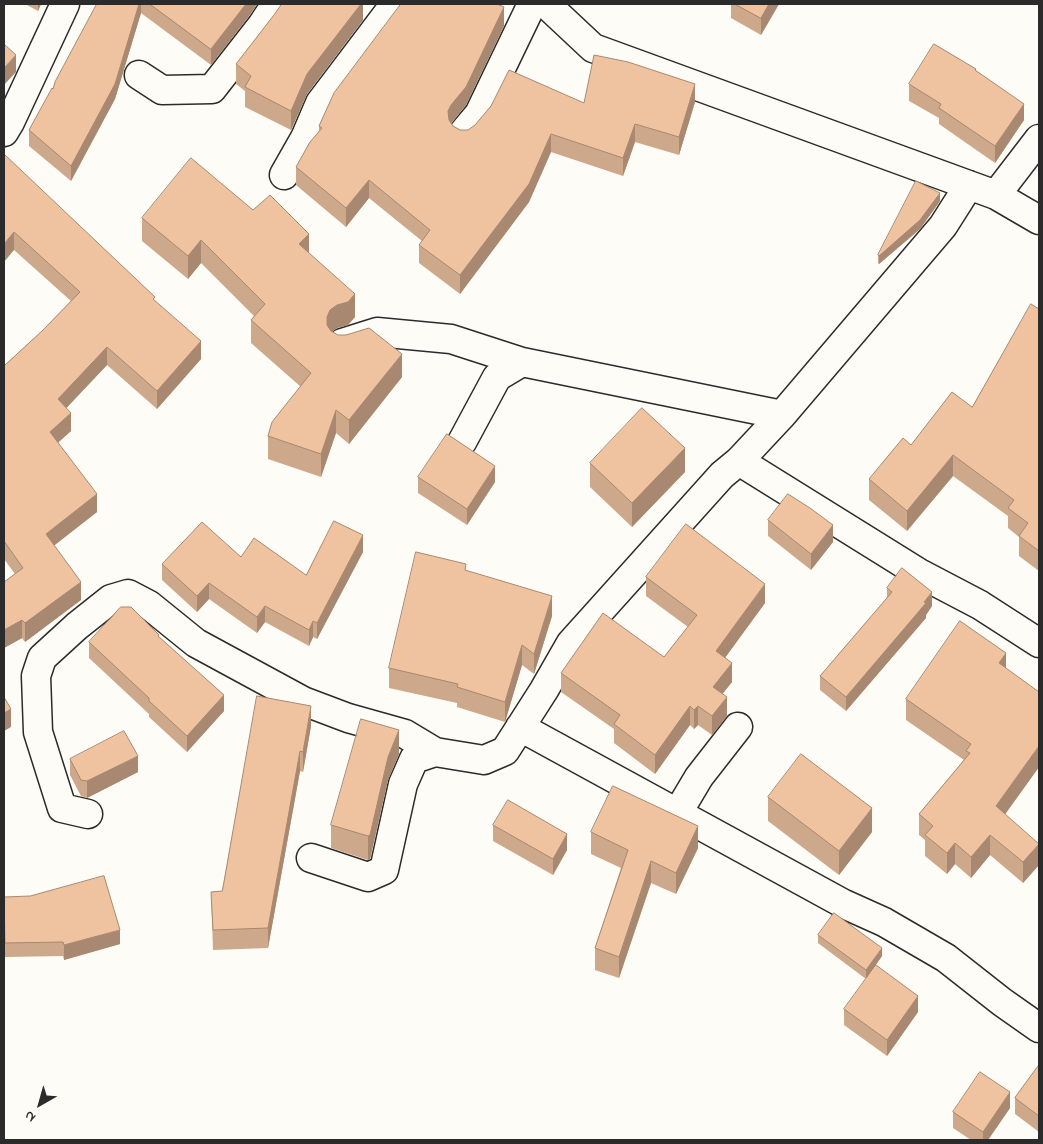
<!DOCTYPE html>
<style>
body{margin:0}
#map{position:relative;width:1043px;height:1144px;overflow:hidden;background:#fdfcf7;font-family:"Indie Flower",sans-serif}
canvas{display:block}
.frame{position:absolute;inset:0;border:5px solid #2b2b2b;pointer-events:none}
.north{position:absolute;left:15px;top:1079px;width:50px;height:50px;-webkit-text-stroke:4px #fdfcf7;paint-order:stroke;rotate:218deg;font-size:14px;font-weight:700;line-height:20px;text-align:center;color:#2b2b2b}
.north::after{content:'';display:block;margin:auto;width:18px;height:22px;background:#2b2b2b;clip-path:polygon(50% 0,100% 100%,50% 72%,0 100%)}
</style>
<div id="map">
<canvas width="1043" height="1144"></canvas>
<div class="frame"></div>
<div class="north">N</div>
</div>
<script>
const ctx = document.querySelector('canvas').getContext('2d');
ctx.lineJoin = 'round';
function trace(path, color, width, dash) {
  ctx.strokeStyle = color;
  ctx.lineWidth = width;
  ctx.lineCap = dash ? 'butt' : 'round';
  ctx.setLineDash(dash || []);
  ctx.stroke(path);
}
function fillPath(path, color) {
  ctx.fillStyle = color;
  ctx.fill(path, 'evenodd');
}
const street = new Path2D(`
 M 546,4 L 593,48 L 996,195 L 1039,220
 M 139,75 L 162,90 L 212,89 L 262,25 L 276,4
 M 4,132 L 10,122 L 65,4
 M 463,133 L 479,114 L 532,4
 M 284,175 L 305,138 L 320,103 L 395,4
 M 996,195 L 1039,139
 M 342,343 L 377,332 L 451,339 L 522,362
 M 462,442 L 497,377 L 522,362 L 782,415
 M 739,461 L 919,573 L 980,605 L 1039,643
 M 520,727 L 844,904 L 884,922 L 946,958 L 1002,1002 L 1039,1028
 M 88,814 L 62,808 L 38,732 L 36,676 L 42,658 L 77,626 L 111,599 L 128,594 L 149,605 L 196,643 L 303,701 L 348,718 L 405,734 L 435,752
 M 677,814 L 699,777 L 738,727
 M 311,858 L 368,877 L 384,870 L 403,784 L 414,759 L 435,752 L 484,760 L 505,751 L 544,690 L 571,643 L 722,475 L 739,461 L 782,415 L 943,226 L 969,185`);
trace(street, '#2b2b2b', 31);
trace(street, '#fdfcf7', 28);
fillPath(new Path2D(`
 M 25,4 L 41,4 L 38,11 Z
 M 97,4 L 257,4 L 249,16 L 211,65 L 141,13 L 115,99 L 71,181 L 29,146 L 29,130 L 53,89 Z
 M 363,4 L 363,20 L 307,94 L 291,130 L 245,107 L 245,91 L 236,84 L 236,64 Z
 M 731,4 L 779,4 L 761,35 L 731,18 Z
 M 504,26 L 466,105 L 451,124 L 453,126 L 460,130 L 468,130 L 584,103 L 695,102 L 679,155 L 635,142 L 623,176 L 551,152 L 529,202 L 460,294 L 419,263 L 419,245 L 422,241 L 369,198 L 346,227 L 296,185 L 296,167 L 319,131 L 319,126 Z
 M 976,71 L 1024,120 L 995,163 L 939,124 L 939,118 L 909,101 L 909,84 Z
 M 4,154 L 155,301 L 201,359 L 157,409 L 107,365 L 66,408 L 71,431 L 58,442 L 97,512 L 54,545 L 81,600 L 25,642 L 22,638 L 4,648 L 4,582 L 15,574 L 4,559 L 4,366 L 42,331 L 71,301 L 14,250 Z
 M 940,201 L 920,229 L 879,264 L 878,263 L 878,255 Z
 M 253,210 L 309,254 L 355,317 L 348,325 L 337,328 L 332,332 L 402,377 L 349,444 L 336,433 L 321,477 L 268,459 L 268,436 L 301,387 L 251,343 L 251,320 L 254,316 L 201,263 L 188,279 L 142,241 L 142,218 Z
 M 1039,309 L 1039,571 L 1019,556 L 1019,537 L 1008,528 L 1008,516 L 953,476 L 907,531 L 869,500 L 869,479 L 911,445 L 972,407 Z
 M 590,463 L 685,472 L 632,527 L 590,487 Z
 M 418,477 L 495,482 L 467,525 L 418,493 Z
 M 768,520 L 833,542 L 811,570 L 768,536 Z
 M 363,552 L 317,639 L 313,637 L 309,646 L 265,622 L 257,633 L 209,599 L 197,612 L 162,580 L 162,564 L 241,557 L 306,575 Z
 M 466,570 L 552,616 L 534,674 L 522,665 L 505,722 L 457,707 L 457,703 L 389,688 L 389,668 Z
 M 646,577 L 765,603 L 725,658 L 732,682 L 722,694 L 727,716 L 712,735 L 698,725 L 694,729 L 690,725 L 655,774 L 614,743 L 614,729 L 561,692 L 561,673 L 664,657 L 688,627 L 646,596 Z
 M 887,588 L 932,606 L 926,615 L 926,618 L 846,711 L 820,690 L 820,676 L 887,598 Z
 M 159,637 L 224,711 L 187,752 L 149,717 L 149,714 L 89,658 L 89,642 Z
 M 1006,668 L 1039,767 L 1005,814 L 1039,865 L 1023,883 L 990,855 L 971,878 L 955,864 L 947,874 L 925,856 L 925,840 L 919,835 L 919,814 L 964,760 L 906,720 L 906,699 Z
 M 311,726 L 303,772 L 300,771 L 268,948 L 213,950 L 211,892 L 222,891 Z
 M 399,754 L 388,780 L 370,859 L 368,860 L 331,848 L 331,825 Z
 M 70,759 L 138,772 L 87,798 L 81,796 L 70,775 Z
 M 768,797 L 872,832 L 839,875 L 768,821 Z
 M 493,825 L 567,850 L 553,875 L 493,841 Z
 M 591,832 L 698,848 L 676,894 L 651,883 L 619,978 L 595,970 L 595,948 L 621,868 L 591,854 Z
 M 4,897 L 120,944 L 64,960 L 63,956 L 5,957 Z
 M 818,935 L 882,956 L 866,979 L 818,943 Z
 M 844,1009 L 918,1012 L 887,1056 L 844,1025 Z
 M 1039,1065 L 1039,1132 L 1015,1114 L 1015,1098 Z
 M 1010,1108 L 988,1140 L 971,1140 L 953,1128 L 953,1112 Z`), '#cea88a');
fillPath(new Path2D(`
 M 38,4 L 41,4 L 38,11 Z
 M 139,4 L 141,4 L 141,13 L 115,99 L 71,181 L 71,166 Z
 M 246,4 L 257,4 L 249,16 L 211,65 L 211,49 Z
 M 361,4 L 363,4 L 363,20 L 307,94 L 291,130 L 291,111 L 307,74 Z
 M 769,4 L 779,4 L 761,35 L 761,18 Z
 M 504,7 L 504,26 L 466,105 L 451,123 L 448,130 L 448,111 Z
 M 16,55 L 16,72 L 4,85 L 4,68 Z
 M 695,84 L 695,102 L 679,155 L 679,137 Z
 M 1024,104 L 1024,120 L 995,163 L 995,146 Z
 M 635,124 L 635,142 L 623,176 L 623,158 Z
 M 551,134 L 551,152 L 529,202 L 460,294 L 460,275 Z
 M 369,180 L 369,198 L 346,227 L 346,208 Z
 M 940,193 L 940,201 L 920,229 L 879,264 L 879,256 Z
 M 14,232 L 14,250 L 4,262 L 4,244 Z
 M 309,234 L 309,257 L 299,244 Z
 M 201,240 L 201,263 L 188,279 L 188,256 Z
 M 355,294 L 355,317 L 348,325 L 337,328 L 330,333 L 327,340 L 327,317 L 330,310 Z
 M 201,341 L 201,359 L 157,409 L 157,391 Z
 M 107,347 L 107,365 L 58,417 L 58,399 Z
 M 402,354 L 402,377 L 349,444 L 349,420 Z
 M 336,410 L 336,433 L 321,477 L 321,454 Z
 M 71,413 L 71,431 L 50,450 L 50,432 Z
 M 685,448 L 685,472 L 632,527 L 632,503 Z
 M 953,455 L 953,476 L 907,531 L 907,511 Z
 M 495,466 L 495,482 L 467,525 L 467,509 Z
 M 97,494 L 97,512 L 46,552 L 46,534 Z
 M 833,525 L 833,542 L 811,570 L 811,554 Z
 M 363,535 L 363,552 L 317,639 L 317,623 Z
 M 81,582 L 81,600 L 25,642 L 25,623 Z
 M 209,583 L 209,599 L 197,612 L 197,596 Z
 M 765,584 L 765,603 L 716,670 L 716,651 Z
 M 932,592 L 932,606 L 926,615 L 926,618 L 846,711 L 846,697 Z
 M 552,596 L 552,616 L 534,674 L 534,654 Z
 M 265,606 L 265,622 L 257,633 L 257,617 Z
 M 22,620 L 22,638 L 4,648 L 4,630 Z
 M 313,621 L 313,637 L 309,646 L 309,630 Z
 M 522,645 L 522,665 L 505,722 L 505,702 Z
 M 1006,653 L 1006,674 L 999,663 Z
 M 732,663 L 732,682 L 713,706 L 713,687 Z
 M 224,695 L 224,711 L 187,752 L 187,736 Z
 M 727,697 L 727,716 L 712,735 L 712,716 Z
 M 311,706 L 311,726 L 303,772 L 303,752 Z
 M 690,706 L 690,725 L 655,774 L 655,755 Z
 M 698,706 L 698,725 L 694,729 L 694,710 Z
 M 11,709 L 11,727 L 4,731 L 4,713 Z
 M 399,730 L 399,754 L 388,780 L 370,859 L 368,860 L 368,836 L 388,757 Z
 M 1039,746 L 1039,767 L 996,827 L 996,806 Z
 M 300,751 L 300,771 L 268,948 L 268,928 Z
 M 138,756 L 138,772 L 87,798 L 87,781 Z
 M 872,808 L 872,832 L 839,875 L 839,851 Z
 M 698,826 L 698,848 L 676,894 L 676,873 Z
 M 567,834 L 567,850 L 553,875 L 553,859 Z
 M 990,835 L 990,855 L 971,878 L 971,857 Z
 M 955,843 L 955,864 L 947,874 L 947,853 Z
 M 1039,844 L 1039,865 L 1023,883 L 1023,862 Z
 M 651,861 L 651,883 L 619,978 L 619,957 Z
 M 120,930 L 120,944 L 64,960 L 64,945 Z
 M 882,948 L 882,956 L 866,979 L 866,970 Z
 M 918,996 L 918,1012 L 887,1056 L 887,1040 Z
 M 1010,1092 L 1010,1108 L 988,1140 L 983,1140 L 983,1132 Z`), '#a88870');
const building = new Path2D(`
 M 97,4 L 139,4 L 115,84 L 71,166 L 29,130 L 52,88 L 53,89 L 55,82 Z
 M 150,4 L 246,4 L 211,49 Z
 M 282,4 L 361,4 L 307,74 L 291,111 L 245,87 L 251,76 L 236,64 L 274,15 Z
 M 401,4 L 497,4 L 504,7 L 466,87 L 451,105 L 448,111 L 449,120 L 453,126 L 460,130 L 468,130 L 475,125 L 491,106 L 509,70 L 584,103 L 594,55 L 628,62 L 695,84 L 679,137 L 635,124 L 623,158 L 551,134 L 529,184 L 460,275 L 419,245 L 430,230 L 369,180 L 346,208 L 296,167 L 310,142 L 322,128 L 319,126 L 334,93 Z
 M 735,4 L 769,4 L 761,18 Z
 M 4,44 L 16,55 L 4,68 Z
 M 934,44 L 976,69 L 975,70 L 1024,104 L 995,146 L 939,108 L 941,104 L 909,84 Z
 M 4,154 L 155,297 L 153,299 L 201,341 L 157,391 L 107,347 L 58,399 L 71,413 L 50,432 L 97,494 L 46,534 L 81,582 L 25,623 L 22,620 L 4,630 L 4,582 L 23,568 L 4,541 L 4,366 L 42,331 L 80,292 L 14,232 L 4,244 Z
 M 191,158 L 253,210 L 270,195 L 309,234 L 299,244 L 355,294 L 348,302 L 337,305 L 330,310 L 327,317 L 327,325 L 331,331 L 338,335 L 346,335 L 369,328 L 402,354 L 349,420 L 336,410 L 321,454 L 268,436 L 272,422 L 311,373 L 251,320 L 265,304 L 201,240 L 188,256 L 142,218 Z
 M 916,181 L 940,193 L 920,220 L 879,256 L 878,255 Z
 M 1031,304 L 1039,309 L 1039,551 L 1019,536 L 1028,523 L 1008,508 L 1014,500 L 953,455 L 907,511 L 869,479 L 903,438 L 911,445 L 952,392 L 972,407 Z
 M 642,408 L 685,448 L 632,503 L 590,463 Z
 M 447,434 L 495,466 L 467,509 L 418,477 Z
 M 788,494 L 810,508 L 833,525 L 811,554 L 768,520 Z
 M 334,521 L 363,535 L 317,623 L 313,621 L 309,630 L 265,606 L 257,617 L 209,583 L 197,596 L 162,564 L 202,522 L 241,557 L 254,538 L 306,575 Z
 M 686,524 L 765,584 L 716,651 L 732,663 L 713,687 L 727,697 L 712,716 L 698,706 L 694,710 L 690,706 L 655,755 L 614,724 L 620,715 L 561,673 L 603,613 L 664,657 L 697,615 L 646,577 Z
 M 416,552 L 466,564 L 465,570 L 552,596 L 534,654 L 522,645 L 505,702 L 457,687 L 458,684 L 389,668 Z
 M 902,568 L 932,592 L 924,602 L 926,603 L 846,697 L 820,676 L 892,592 L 887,588 Z
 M 121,607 L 131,607 L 159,635 L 158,636 L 224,695 L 187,736 L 149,701 L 149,698 L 89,642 Z
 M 960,621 L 1006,653 L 999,663 L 1039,692 L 1039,746 L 996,806 L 1039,844 L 1023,862 L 990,835 L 971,857 L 955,843 L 947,853 L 925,835 L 933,826 L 919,814 L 970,753 L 966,751 L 971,744 L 906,699 Z
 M 257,696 L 311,706 L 303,752 L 300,751 L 268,928 L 213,930 L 211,892 L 222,891 Z
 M 4,697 L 11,709 L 4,713 Z
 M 361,719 L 399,730 L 388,757 L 370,835 L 368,836 L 331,825 Z
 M 124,731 L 138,756 L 87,781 L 81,780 L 70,759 Z
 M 801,754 L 872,808 L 839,851 L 768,797 Z
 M 613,786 L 698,826 L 676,873 L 651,861 L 619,957 L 595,948 L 628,850 L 591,832 Z
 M 508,800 L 567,834 L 553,859 L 493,825 Z
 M 104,876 L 120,930 L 64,945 L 63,942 L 5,943 L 4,897 L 30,896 Z
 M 834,913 L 882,948 L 866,970 L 818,935 Z
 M 876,965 L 918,996 L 887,1040 L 844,1009 Z
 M 1039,1065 L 1039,1116 L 1015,1098 Z
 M 980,1072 L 1010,1092 L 983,1132 L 953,1112 Z`);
fillPath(building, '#f0c3a0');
trace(building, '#a88870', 1);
</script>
